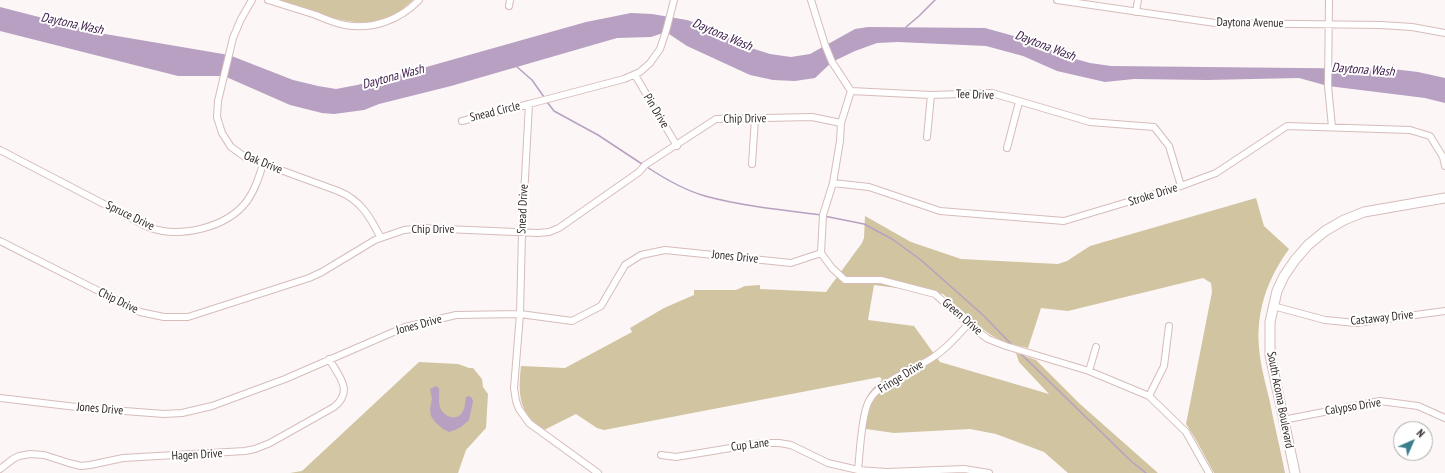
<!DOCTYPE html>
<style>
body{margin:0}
#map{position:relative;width:1445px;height:473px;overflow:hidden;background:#fcf6f6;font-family:"PT Sans Narrow",sans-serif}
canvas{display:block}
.north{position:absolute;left:1393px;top:421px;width:40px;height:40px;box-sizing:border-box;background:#fff;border:1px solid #ada9a9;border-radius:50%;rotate:45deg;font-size:11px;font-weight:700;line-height:16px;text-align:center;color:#332928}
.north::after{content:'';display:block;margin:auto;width:14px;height:18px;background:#3a7e8d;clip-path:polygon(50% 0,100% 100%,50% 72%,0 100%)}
</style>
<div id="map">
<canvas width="1445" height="473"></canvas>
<div class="north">N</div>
</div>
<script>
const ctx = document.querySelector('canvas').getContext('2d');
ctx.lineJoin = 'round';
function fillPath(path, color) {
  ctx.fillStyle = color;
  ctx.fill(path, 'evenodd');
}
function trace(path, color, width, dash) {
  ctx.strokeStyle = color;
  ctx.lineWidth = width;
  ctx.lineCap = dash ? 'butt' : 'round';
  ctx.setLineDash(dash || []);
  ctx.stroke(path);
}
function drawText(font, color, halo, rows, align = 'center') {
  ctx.font = font + ' "PT Sans Narrow",sans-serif';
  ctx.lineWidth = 4;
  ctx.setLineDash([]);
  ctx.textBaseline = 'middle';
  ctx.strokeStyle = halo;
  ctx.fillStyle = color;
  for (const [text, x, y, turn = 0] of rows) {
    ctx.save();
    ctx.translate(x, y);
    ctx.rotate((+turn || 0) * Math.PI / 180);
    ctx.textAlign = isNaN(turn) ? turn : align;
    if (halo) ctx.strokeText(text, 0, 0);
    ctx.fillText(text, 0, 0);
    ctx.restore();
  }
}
fillPath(new Path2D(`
 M 276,0 L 413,0 C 404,8 394,17 382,20 C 351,29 307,10 276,0 Z
 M 1256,198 L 1264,226 L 1289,249 C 1268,278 1256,310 1259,347 C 1260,364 1265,381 1269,398 C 1274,423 1280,448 1285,473 L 1214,473 L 1196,440 L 1186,424 L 1212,292 L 1211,283 L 1203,278 L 1068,311 L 1041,308 L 1028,348 L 1004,342 L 991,335 L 980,327 L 943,294 L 874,285 L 868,320 L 914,326 L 940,362 L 1049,394 L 1019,362 L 1016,353 L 1036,360 L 1080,404 L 1158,473 L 1068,473 L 1044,452 L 996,434 L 970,429 L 894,433 L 859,428 C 861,408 865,393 882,380 L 880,377 L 604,430 L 597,428 L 576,414 L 544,430 C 518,413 518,394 521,366 L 565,368 L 632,332 L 630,328 L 664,308 L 694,295 L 694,290 L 736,290 L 745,286 L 760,285 L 760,289 L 826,292 L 862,243 L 864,238 L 865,216 L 911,242 L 961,259 L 1058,264 L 1067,261 L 1090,246 Z
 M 419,362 L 458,364 L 469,368 L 473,368 L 482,379 L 483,387 L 488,394 L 486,428 L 466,450 L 458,473 L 290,473 L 302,471 Z`), '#d1c4a1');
fillPath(new Path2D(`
 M 0,7 L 105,34 L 229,55 L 293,80 L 318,86 L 336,89 L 357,85 L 398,75 L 586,22 L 631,13 L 652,14 L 687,20 L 711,28 L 748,47 L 770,54 L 791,57 L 810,54 L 855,29 L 868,27 L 985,28 L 1021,38 L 1072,58 L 1090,63 L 1111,66 L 1393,69 L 1418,72 L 1445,78 L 1445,103 L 1425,98 L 1328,86 L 1299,78 L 1207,80 L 1134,79 L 1105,82 L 1057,71 L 1023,56 L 986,46 L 898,42 L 877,43 L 855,51 L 832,62 L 815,78 L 795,81 L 773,80 L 750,75 L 687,46 L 666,32 L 651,37 L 617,38 L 451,86 L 379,104 L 364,110 L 334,114 L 322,113 L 290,105 L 224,76 L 178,76 L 0,31 Z
 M 436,386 L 439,388 C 440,394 438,401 440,407 C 442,415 454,421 460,415 C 465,411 465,403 466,397 L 469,396 L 472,398 L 473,402 L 469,420 L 461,427 L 455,430 L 449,432 L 443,429 L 435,422 L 431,416 L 430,409 L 432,399 L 430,389 Z`), '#b7a0c1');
trace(new Path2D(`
 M 906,27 L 919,16 L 935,0
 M 516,66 L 532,80 L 544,97
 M 547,102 L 554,111 L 598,135 L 642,164
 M 647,167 C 665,179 684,190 705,196 C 742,206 782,210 821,215
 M 824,216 L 864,224 L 892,239 L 921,260 L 984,316 L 1013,346
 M 1020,353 L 1132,462 L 1146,473`), '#b7a0c1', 1.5);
const street = new Path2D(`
 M 252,0 L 241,19 L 233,38 L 218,101 L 217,117 L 222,133 L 231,147 L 245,157 L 338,191 C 361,200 370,217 381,238
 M 268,0 C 284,5 300,10 316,15 C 325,19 335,23 345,25 C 372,30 400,20 419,0
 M 811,0 L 825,45 L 832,62 L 851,91
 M 1057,0 L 1215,23 L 1381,25 L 1412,27 L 1445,33
 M 1329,0 L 1328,86 L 1332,127
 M 509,6 L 510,0
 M 1136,12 L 1138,0
 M 635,75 L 677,146
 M 851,91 L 841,123 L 840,141 L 833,183 L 823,215 L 821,253 L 832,268 L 845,280 L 881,280 L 935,294 L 968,324 L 988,339 L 1006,346 L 1089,371 L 1149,396 L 1186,432 L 1209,473
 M 851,91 L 931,95 L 992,93 L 1090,122 L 1154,127 L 1169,146 L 1181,186
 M 462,121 L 529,104
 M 927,137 L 931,95
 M 1007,148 L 1019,102
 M 0,150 L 148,227 C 179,239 227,228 247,201 C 255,190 259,177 263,164
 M 752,164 L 755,119
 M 833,183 L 869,187 L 940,211 L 1064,221 L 1181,186 L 1216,173 L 1287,126 L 1410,130 L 1430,136 L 1443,157 L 1445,166
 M 0,241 L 140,312 L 164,317 L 188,317 L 309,278 L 322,272 L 375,240 L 404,230 L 423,228 L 538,233 L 549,232 L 559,228 L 639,172 L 645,165 L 716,119 L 812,117 L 841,123
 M 1273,306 L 1325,320 L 1356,323 L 1445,311
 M 1089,371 L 1096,347
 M 1149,396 L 1164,366 L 1169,326
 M 0,398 L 85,408 L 164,414 L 182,413 L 212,406 L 285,379 L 405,327 L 456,315 L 520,314 L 572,321 L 601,306 L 625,265 L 641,255 L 665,250 L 791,263 L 821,253
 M 1283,420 L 1380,401 L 1418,406 L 1445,418
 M 661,455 L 676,457 L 761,443 L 779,443 L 791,445 L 828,463 L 858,470 L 887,472 L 964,469 L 989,473
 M 0,469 L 13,459 L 19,456 L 30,454 L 44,455 L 69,463 L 81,466 L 90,465 L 123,458 L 245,451 L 255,449 L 270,443 L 334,407 C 354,391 339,376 329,359
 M 858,470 C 860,452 861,419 868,403 C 878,381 913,371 932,358 C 946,349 957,337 968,324
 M 598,473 L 529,423 L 519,409 L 516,401 L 514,388 L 520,314 L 522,233 L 529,104 L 624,79 L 640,72 L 650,63 L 660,49 L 666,31 L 674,0`);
const secondary = new Path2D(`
 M 1295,473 L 1270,355 L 1270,322 L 1277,291 L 1284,276 L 1295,260 L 1308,245 L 1325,231 L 1344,220 L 1364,212 L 1445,198`);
trace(street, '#d7bcba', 8);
trace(secondary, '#d7bcba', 11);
trace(street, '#fff', 6);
trace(secondary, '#fff', 9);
drawText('12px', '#332928', '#fff', [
 ["Daytona Avenue",1250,23,1],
 ["Tee Drive",975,95,2],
 ["Pin Drive",656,111,59],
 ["Snead Circle",495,112,-14],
 ["Chip Drive",745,119,-1],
 ["Oak Drive",263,163,22],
 ["Stroke Drive",1153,195,-17],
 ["Snead Drive",523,209,-87],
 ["Spruce Drive",130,216,26],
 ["Chip Drive",433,230],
 ["Jones Drive",735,257,6],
 ["Chip Drive",118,301,26],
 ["Green Drive",962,317,41],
 ["Castaway Drive",1382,318,-6],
 ["Jones Drive",419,325,-15],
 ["Fringe Drive",901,377,-32],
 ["South Acoma Boulevard",1280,400,79],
 ["Calypso Drive",1353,407,-9],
 ["Jones Drive",100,409,5],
 ["Cup Lane",750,445,-7],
 ["Hagen Drive",197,455,-3]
]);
drawText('italic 13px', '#40214d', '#fff', [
 ["Daytona Wash",72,24,12],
 ["Daytona Wash",722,35,23],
 ["Daytona Wash",1045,46,21],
 ["Daytona Wash",1363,70,4],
 ["Daytona Wash",393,77,-15]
]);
</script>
